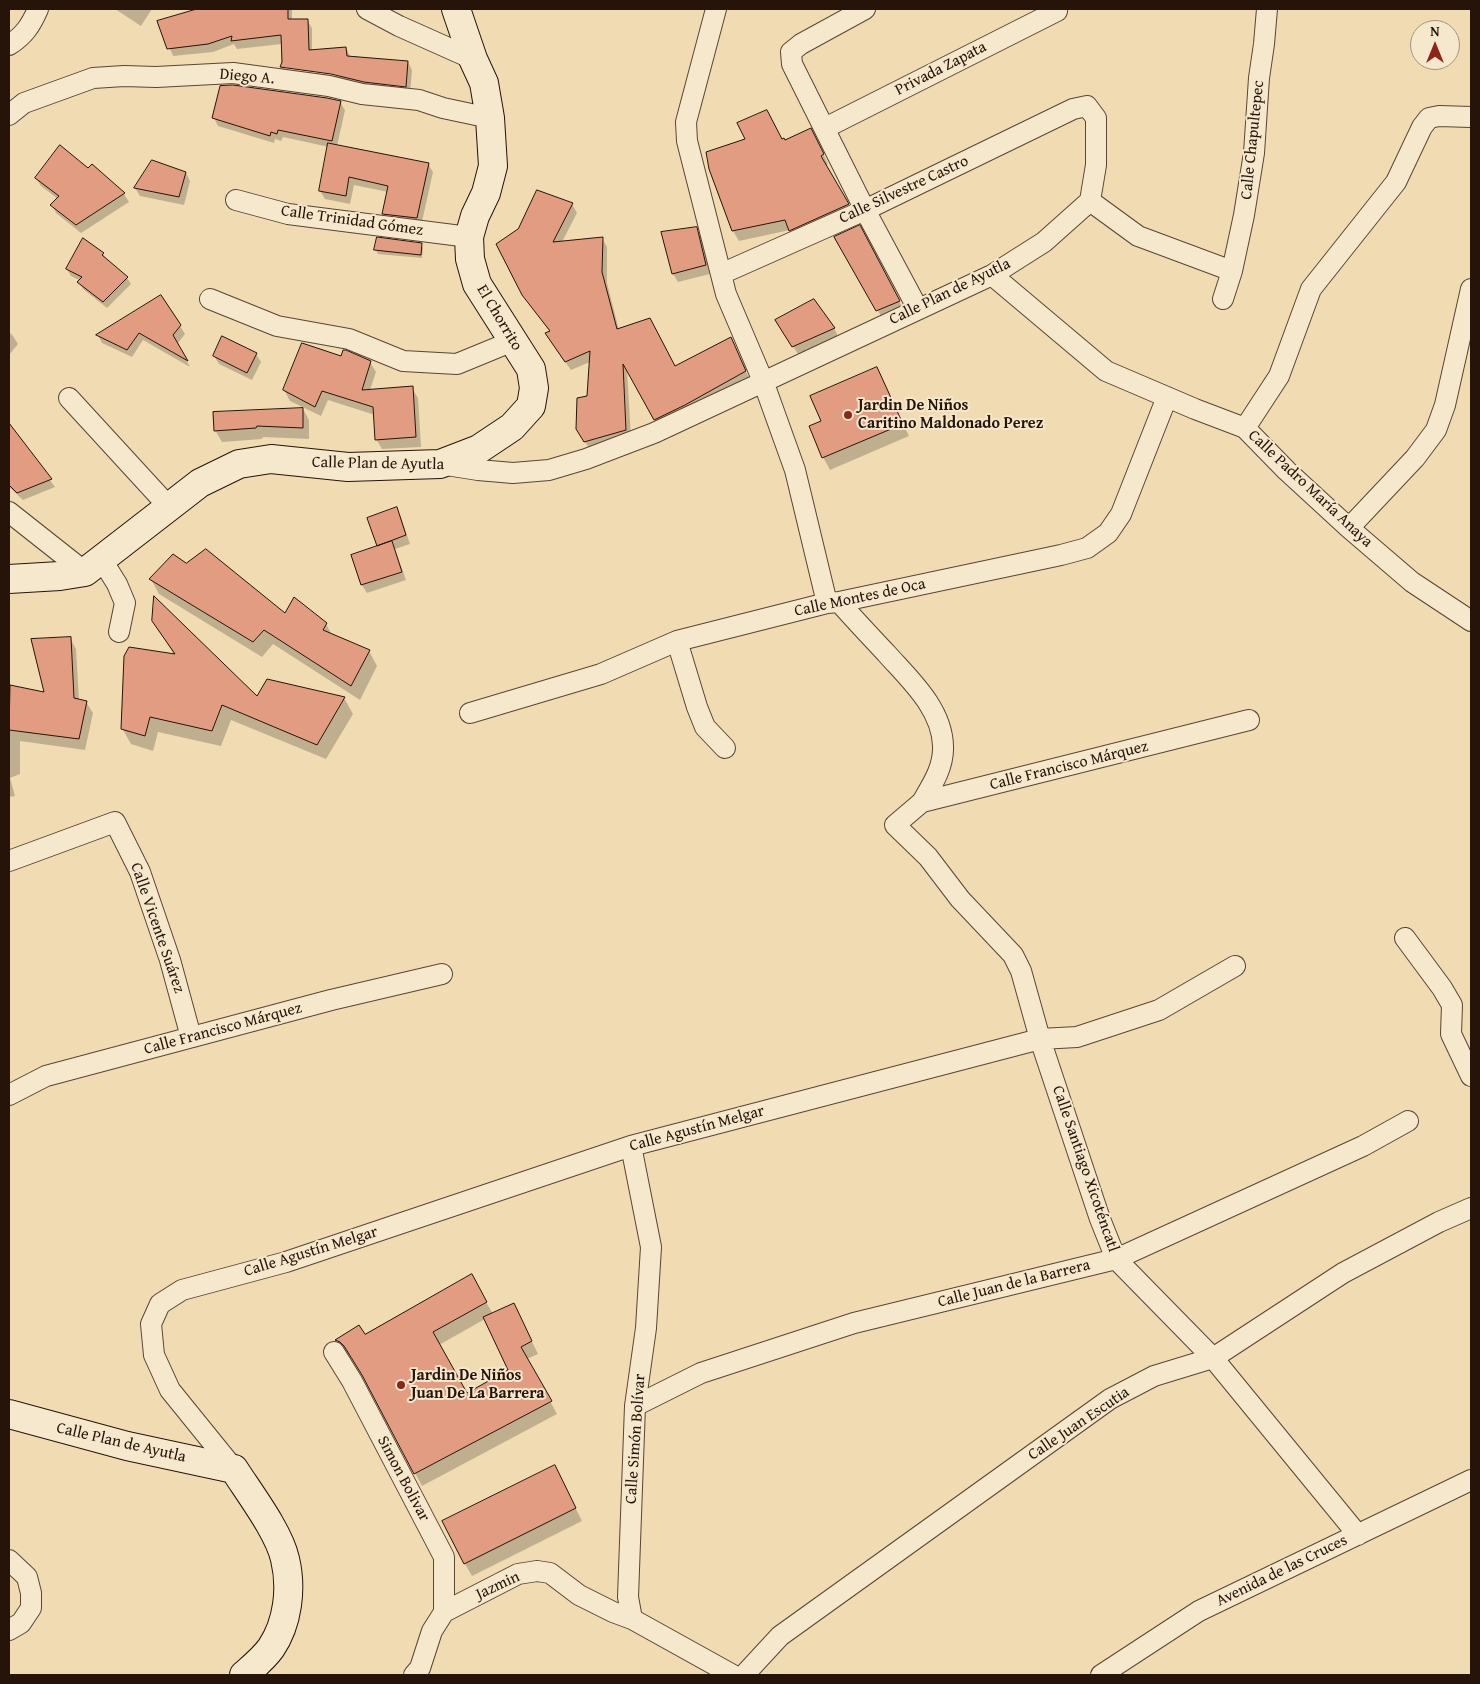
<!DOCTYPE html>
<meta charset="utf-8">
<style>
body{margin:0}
#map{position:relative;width:1480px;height:1684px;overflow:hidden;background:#f1dbb2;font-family:"Gentium Book Plus",serif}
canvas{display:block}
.frame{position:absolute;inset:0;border:10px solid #26130a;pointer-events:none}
.north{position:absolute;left:1410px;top:20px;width:50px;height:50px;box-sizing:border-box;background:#f6e8cd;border:1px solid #a3937f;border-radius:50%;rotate:0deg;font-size:14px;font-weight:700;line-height:20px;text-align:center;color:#26130a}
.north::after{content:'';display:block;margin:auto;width:18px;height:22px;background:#8f2418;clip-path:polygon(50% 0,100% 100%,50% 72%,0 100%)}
</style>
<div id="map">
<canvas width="1480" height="1684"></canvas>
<div class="frame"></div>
<div class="north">N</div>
</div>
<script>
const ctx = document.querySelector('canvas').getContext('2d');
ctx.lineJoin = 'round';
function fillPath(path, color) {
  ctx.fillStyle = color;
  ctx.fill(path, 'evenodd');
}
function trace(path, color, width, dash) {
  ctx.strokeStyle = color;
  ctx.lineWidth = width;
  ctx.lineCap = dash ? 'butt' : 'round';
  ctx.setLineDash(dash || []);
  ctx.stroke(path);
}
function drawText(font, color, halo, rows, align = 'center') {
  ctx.font = font + ' "Gentium Book Plus",serif';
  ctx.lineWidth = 4;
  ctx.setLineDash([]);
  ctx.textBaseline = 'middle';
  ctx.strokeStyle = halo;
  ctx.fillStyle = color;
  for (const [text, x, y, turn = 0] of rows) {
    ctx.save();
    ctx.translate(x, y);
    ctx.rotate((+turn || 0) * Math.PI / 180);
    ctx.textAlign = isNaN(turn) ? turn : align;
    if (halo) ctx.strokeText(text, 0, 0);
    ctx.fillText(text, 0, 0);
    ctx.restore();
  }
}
fillPath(new Path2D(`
 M 115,9 L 152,9 L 141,26 Z
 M 200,9 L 292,9 L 292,20 L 307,20 L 312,28 L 312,51 L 346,48 L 350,56 L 408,62 L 412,70 L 410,94 L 286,75 L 281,67 L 282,44 L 237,49 L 234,44 L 213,52 L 173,56 L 159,22 ZM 285,67 L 337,74 L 337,76 L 285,69 Z
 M 340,102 L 345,110 L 337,146 L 428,164 L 433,172 L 421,226 L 388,222 L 384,214 L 388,192 L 354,185 L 350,204 L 325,199 L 320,191 L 329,147 L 283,137 L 281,141 L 275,139 L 274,143 L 218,126 L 214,118 Z
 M 816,139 L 828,164 L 826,166 L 853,214 L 796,240 L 790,230 L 739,241 L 733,231 L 782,140 Z
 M 153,162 L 186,173 L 190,181 L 184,205 L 140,196 L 135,188 Z
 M 92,166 L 124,194 L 129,202 L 81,233 L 56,213 L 52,205 L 58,199 L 41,186 L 36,178 L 88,170 Z
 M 572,204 L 577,213 L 562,242 L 602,238 L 607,247 L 607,283 L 619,330 L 675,367 L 731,339 L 750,380 L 661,428 L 627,369 L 631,439 L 591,451 L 577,429 L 588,397 L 590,362 L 571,370 L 552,343 L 550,332 L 523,294 Z
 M 696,228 L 701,237 L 710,274 L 678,282 L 673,274 L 662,233 Z
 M 836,237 L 866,239 L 906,314 L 885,323 Z
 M 83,240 L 103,254 L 107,260 L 127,278 L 131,284 L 107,308 L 83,289 L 79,282 L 81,281 L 71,276 L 67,269 Z
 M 421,244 L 423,248 L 422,258 L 378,254 L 376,250 Z
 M 776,320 L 834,328 L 838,336 L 798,354 Z
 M 180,326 L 185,334 L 177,344 L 190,367 L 143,340 L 132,357 L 102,343 L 98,335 Z
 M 9,332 L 13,336 L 18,344 L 9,355 Z
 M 256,354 L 261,362 L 252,380 L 219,364 L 214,356 Z
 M 342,358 L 370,362 L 376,372 L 370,390 L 412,388 L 418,398 L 421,447 L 382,449 L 376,439 L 375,415 L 328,400 L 321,416 L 290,401 L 284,390 Z
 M 877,369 L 909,436 L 830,470 L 823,457 L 823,422 Z
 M 303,409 L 309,420 L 309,439 L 263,437 L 262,439 L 222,442 L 215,430 Z
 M 9,434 L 21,441 L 55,487 L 23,500 L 9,487 Z
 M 396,509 L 401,517 L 410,544 L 395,549 L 406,580 L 367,593 L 362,585 L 352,556 L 379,547 L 378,545 Z
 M 186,564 L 286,615 L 326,624 L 332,635 L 369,651 L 377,666 L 360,700 L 273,644 L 262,657 L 159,594 L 151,579 Z
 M 153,621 L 257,698 L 344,698 L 353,714 L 326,759 L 231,720 L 221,746 L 158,732 L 153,751 L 131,744 L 122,728 L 175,656 Z
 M 70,638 L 76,649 L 79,701 L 86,702 L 93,713 L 85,750 L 20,741 L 20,774 L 10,778 L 15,796 L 9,797 L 9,686 L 45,694 Z
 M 471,1276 L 493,1314 L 514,1305 L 538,1354 L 527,1359 L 557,1414 L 422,1486 L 366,1380 L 353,1358 L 348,1354 L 344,1353 L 337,1341 L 359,1327 L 364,1335 ZM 485,1319 L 510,1371 L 467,1394 L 439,1345 Z
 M 561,1479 L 582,1521 L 472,1576 L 465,1564 Z`), '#0003');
const building = new Path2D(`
 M 197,9 L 288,9 L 288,19 L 308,19 L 309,50 L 346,47 L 347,56 L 408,61 L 406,87 L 364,82 L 331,74 L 280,67 L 282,62 L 281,35 L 231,41 L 232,36 L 208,44 L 167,49 L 157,21 Z
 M 233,85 L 327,98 L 341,101 L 332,141 L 278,130 L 277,134 L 271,132 L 270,136 L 212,118 L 220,86 Z
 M 767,110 L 782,139 L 784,138 L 785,140 L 811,128 L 824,154 L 821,156 L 849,204 L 789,231 L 785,220 L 732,231 L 709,169 L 706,152 L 745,139 L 737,123 Z
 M 328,143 L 429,163 L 417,218 L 382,214 L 388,186 L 349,177 L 346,196 L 319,191 Z
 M 60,145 L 88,168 L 92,164 L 125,193 L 76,225 L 50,205 L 59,196 L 35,178 Z
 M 152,160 L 186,172 L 179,197 L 134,188 Z
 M 537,190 L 573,203 L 553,242 L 603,237 L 602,272 L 617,329 L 650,318 L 675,366 L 731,337 L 746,371 L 685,405 L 654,420 L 623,364 L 626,430 L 584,442 L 576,429 L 577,398 L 587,396 L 590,351 L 565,362 L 545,333 L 550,331 L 522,295 L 496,244 L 518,229 Z
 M 860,225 L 900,301 L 876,311 L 834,237 Z
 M 697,227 L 706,265 L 672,274 L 661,232 Z
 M 377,237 L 422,243 L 421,255 L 374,250 Z
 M 83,238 L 104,253 L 102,255 L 128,277 L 103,302 L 77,282 L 82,277 L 66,269 Z
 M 161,295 L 181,325 L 173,335 L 188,361 L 139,333 L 127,350 L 96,335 Z
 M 814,299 L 835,328 L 792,347 L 775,320 Z
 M 222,336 L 257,353 L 247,373 L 213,356 Z
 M 302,343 L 341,356 L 343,350 L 346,350 L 371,361 L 362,390 L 413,386 L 416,437 L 375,440 L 373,407 L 322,391 L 315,407 L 283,390 Z
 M 877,367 L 903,424 L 822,458 L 809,426 L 821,421 L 810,396 Z
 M 303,408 L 303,428 L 257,426 L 256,428 L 214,431 L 213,412 Z
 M 9,423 L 52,479 L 17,493 L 9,485 Z
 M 397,507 L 406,535 L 377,546 L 367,518 Z
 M 392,541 L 402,572 L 361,585 L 351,555 Z
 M 206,549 L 285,613 L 294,597 L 327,623 L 323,630 L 370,650 L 351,686 L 264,630 L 253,642 L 149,579 L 173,554 L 186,563 Z
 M 154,596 L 257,696 L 267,679 L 345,697 L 317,745 L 222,705 L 212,731 L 150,717 L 145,736 L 121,729 L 124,656 L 129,647 L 175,654 L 152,621 Z
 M 71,637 L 74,698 L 87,701 L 79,739 L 9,730 L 10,685 L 44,692 L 31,639 Z
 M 472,1274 L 487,1302 L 433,1332 L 467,1393 L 508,1370 L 483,1317 L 514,1303 L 532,1341 L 521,1347 L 552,1401 L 414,1474 L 362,1375 L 344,1346 L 340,1342 L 335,1340 L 359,1325 L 365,1334 Z
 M 555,1465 L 576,1508 L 464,1564 L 442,1521 Z`);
fillPath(building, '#e19c81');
trace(building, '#26130a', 1);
const street = new Path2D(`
 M 367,9 L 399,26 L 473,59
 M 716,9 L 686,122 L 687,141 L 726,294 L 763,381 L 795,470 L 827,603
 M 865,9 L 801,44 L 791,52 L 792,64 L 865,210 L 918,309
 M 9,45 C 24,36 31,25 38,9
 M 9,115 L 24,103 L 93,78 L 124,76 L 156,77 L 233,73 L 329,86 L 362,94 L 419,100 L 443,108 L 490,118
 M 825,128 L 1057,11
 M 236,200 L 288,214 L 469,237
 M 1090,201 L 1138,236 L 1232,271
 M 992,275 L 1106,371 L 1195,409 L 1245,428 L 1287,471 L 1349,528 L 1412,582 L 1471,621
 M 210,299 L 277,326 L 349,339 L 403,361 L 457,364 L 513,341
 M 1223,299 L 1232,271 L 1244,215 L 1254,153 L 1259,78 L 1264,44 L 1267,9
 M 69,398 L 169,507
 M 1245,428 L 1279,376 L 1311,289 L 1396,182 L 1422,127 L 1429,118 L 1439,116 L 1471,117
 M 440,464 L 478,470 L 513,473 L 549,470 L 586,459 L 654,433 L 992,275 L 1044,242 L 1090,201 L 1096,165 L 1096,118 L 1087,106 L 1073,109 L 865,210 L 721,274
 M 9,512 L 85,572
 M 1349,528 L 1415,458 L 1436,430 L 1445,405 L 1471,289
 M 102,560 L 117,584 L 125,603 L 119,632
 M 839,602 C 854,619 870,636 886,653 C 909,679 942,708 943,746 C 944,767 932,785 922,802
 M 677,641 L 697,707 L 705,727 L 725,748
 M 470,713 L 601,674 L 677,641 L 827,603 L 839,602 L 1061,555 L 1087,548 L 1108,533 L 1121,514 L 1167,397
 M 1249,720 L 922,802 L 895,825 L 928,857 L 960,899 L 1013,955 L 1021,971 L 1040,1039 L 1100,1219 L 1116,1259 L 1213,1358 L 1358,1535
 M 9,861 L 115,822 L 140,872 L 170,960 L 191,1037
 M 1405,938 L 1442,988 L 1452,1005 L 1451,1034 L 1471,1076
 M 9,1095 L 46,1076 L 331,1000 L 442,974
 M 631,1146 L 651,1247 L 646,1328 L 635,1406 L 628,1597 L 632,1619
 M 334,1352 L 352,1381 L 444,1557 L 444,1612
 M 635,1406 L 701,1373 L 854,1323 L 1116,1259 L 1363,1146 L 1408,1121
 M 234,1469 L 170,1390 L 154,1355 L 151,1324 L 160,1304 L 182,1290 L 286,1262 L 631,1146 L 1040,1039 L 1077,1037 L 1159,1010 L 1235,966
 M 9,1560 L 27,1577 L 31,1593 L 31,1608 L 21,1623 L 9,1630
 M 444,1612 L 518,1574 L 537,1571 L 550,1573 L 579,1595 L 613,1612 L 632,1619 L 733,1675
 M 414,1675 L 420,1668 L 432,1631 L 444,1612
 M 744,1675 L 780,1636 L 1110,1399 L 1154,1376 L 1213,1358 L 1343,1273 L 1439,1222 L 1471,1208
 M 1101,1675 L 1199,1611 L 1471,1480`);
const secondary = new Path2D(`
 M 9,579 L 60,576 L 85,572 L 200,483 L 239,464 L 271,459 L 348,467 L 440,464 L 479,449 L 512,427 L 531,406 L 534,388 L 531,369 L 477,284 L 470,259 L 469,237 L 475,216 L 486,193 L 493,166 L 490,118 L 484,83 L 473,59 L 456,9
 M 9,1414 L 127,1446 L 234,1469 C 250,1494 279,1532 285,1559 C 292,1588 288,1623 271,1648 C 264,1658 253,1667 244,1675`);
trace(street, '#594534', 22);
trace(secondary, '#26130a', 30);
trace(street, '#f6e8cd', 20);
trace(secondary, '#f6e8cd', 28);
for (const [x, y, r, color] of [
 [848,415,5,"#8f2418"],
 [401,1385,5,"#8f2418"]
]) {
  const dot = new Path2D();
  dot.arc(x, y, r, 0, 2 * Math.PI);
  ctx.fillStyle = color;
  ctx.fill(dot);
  trace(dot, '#f6e8cd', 2);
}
drawText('16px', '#26130a', '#f6e8cd', [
 ["Privada Zapata",941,69,-27],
 ["Diego A.",247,77,5],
 ["Calle Chapultepec",1253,140,-84],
 ["Calle Silvestre Castro",904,190,-25],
 ["Calle Trinidad Gómez",352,221,8],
 ["Calle Plan de Ayutla",950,292,-26],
 ["El Chorrito",499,318,59],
 ["Calle Plan de Ayutla",378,464,1],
 ["Calle Padro María Anaya",1310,489,43],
 ["Calle Montes de Oca",860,598,-12],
 ["Calle Francisco Márquez",1069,766,-14],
 ["Calle Vicente Suárez",157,928,71],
 ["Calle Francisco Márquez",223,1029,-15],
 ["Calle Agustín Melgar",697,1129,-15],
 ["Calle Santiago Xicoténcatl",1085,1169,71],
 ["Calle Agustín Melgar",311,1252,-17],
 ["Calle Juan de la Barrera",1014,1284,-14],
 ["Calle Juan Escutia",1079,1424,-34],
 ["Calle Simón Bolívar",636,1439,-86],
 ["Calle Plan de Ayutla",121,1443,13],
 ["Simon Bolivar",403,1479,62],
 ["Avenida de las Cruces",1282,1571,-26],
 ["Jazmin",498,1586,-25]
]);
drawText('bold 16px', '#26130a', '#f6e8cd', [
 ["Jardin De Niños",858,406],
 ["Caritino Maldonado Perez",858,424],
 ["Jardin De Niños",411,1376],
 ["Juan De La Barrera",411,1394]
], 'left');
</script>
